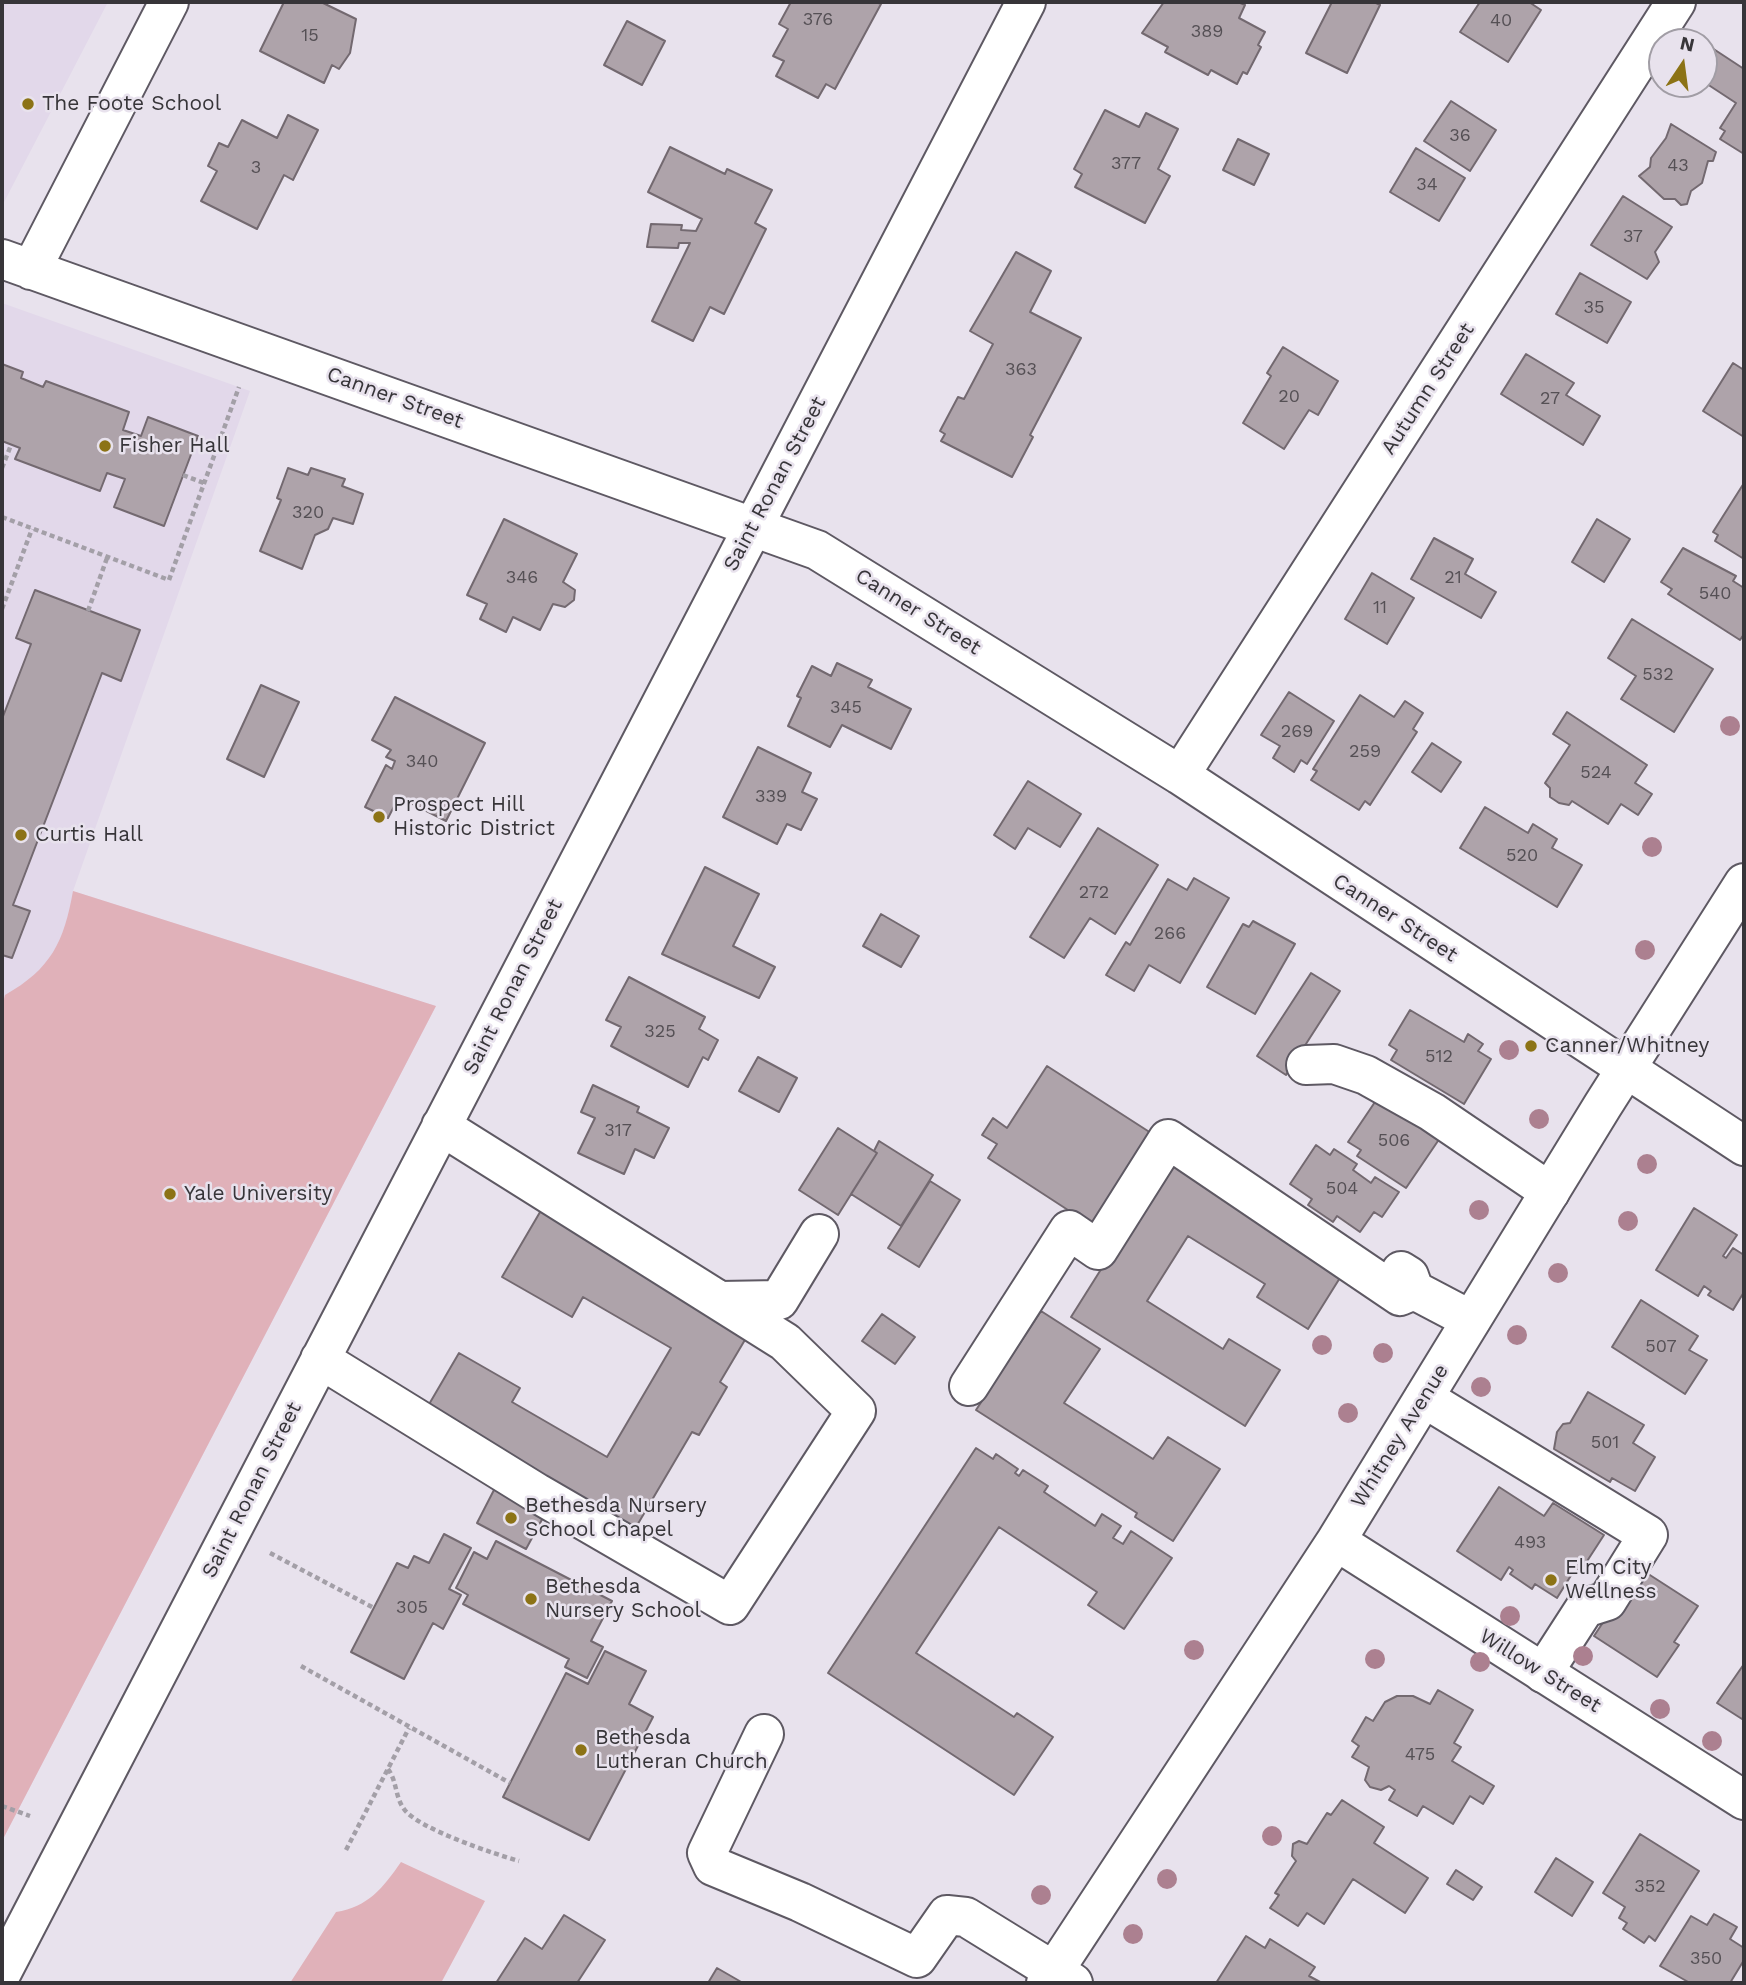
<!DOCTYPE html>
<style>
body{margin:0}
#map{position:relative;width:1746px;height:1985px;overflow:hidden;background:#e8e2ed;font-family:"Work Sans",sans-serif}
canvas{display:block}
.frame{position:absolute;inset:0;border:4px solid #373539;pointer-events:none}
.north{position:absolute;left:1648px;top:28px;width:70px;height:70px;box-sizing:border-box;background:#e8e2ed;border:2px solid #a19da5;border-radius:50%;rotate:13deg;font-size:19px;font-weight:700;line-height:28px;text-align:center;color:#373539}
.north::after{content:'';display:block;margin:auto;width:24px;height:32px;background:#8c7316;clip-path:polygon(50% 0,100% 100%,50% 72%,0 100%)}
</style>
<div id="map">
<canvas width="1746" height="1985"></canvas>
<div class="frame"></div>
<div class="north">N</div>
</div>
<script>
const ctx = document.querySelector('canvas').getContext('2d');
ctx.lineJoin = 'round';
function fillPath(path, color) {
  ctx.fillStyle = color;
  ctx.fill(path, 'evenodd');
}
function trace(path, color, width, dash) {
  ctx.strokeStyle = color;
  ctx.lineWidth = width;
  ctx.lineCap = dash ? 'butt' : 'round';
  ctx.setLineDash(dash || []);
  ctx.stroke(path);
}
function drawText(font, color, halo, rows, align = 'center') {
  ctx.font = font + ' "Work Sans",sans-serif';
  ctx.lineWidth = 5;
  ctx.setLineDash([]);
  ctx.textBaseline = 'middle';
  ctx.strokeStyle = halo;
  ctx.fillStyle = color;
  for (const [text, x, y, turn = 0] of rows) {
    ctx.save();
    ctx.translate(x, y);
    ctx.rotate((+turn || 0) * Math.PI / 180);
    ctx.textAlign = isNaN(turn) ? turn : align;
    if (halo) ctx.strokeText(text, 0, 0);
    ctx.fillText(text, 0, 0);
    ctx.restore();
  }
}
fillPath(new Path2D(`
 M 2,2 L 108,2 L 2,206 Z
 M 2,303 L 250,391 L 73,891 L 436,1006 L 2,1841 Z`), '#e2d8ea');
fillPath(new Path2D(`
 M 73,891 L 436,1006 L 2,1841 L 2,1007 L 5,995 C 51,969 64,942 73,891 Z
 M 401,1862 L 485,1901 L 441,1983 L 290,1983 L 336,1912 C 368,1907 383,1888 401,1862 Z`), '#e0b1b9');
const building = new Path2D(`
 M 284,2 L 321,2 L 356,19 L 350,53 L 339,69 L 332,65 L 324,83 L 260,51 Z
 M 791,2 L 876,2 L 881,4 L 835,89 L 826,84 L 818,98 L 776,76 L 784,61 L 773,56 L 788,29 L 779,24 Z
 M 1164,2 L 1238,2 L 1245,5 L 1239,18 L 1265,32 L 1258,45 L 1261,47 L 1247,74 L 1243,72 L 1237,84 L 1211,70 L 1208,75 L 1165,52 L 1168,47 L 1142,33 Z
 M 1332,2 L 1374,2 L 1380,5 L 1347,73 L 1306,53 Z
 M 1480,2 L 1529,2 L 1541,10 L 1508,62 L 1460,32 Z
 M 627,21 L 665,41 L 642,85 L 604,65 Z
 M 1709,46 L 1744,69 L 1744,154 L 1720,139 L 1725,131 L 1720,128 L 1736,103 L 1704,82 L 1704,53 Z
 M 1451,101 L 1496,130 L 1470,171 L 1424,141 Z
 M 1105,110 L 1139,127 L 1146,113 L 1178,129 L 1158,169 L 1170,176 L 1145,223 L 1075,187 L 1082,174 L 1074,169 Z
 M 288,115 L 318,130 L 293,180 L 284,175 L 257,229 L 201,201 L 217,171 L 208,166 L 219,143 L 228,147 L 242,120 L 277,138 Z
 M 1671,124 L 1716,152 L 1713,161 L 1708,161 L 1702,183 L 1691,191 L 1687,204 L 1681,205 L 1675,199 L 1664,199 L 1639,176 L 1650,167 L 1651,158 L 1666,138 Z
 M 1238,139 L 1269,154 L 1254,185 L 1223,170 Z
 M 670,147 L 725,174 L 727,169 L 772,190 L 755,223 L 766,229 L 724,314 L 710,307 L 693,341 L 652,321 L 690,243 L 679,243 L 678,248 L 647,247 L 651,224 L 682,225 L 681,230 L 696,231 L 702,219 L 648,192 Z
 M 1416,148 L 1465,178 L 1439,221 L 1390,192 Z
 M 1623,196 L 1672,227 L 1655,252 L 1659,262 L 1647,279 L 1591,245 Z
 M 1016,252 L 1051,271 L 1030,312 L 1081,338 L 1030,435 L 1033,437 L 1012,477 L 941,441 L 945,434 L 940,431 L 958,397 L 964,399 L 993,344 L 970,331 Z
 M 1580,273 L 1631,302 L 1607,343 L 1556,314 Z
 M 1283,347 L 1338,381 L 1318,415 L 1309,410 L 1284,449 L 1243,423 L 1271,376 L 1267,373 Z
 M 1526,354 L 1574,383 L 1566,395 L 1600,416 L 1583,445 L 1501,394 Z
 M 1733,363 L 1744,370 L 1744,437 L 1703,411 Z
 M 2,364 L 23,372 L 21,378 L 43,387 L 46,381 L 129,412 L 123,430 L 141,436 L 148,417 L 198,436 L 164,526 L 114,507 L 125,479 L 107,473 L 100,491 L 15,459 L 20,448 L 2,441 Z
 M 288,468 L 308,475 L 311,468 L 345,479 L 342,486 L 363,494 L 353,524 L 333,518 L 328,529 L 315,535 L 302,569 L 260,551 L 281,500 L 277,498 Z
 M 1744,483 L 1744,559 L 1715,541 L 1718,535 L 1713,532 Z
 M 504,519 L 577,554 L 563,582 L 575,590 L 574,600 L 565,607 L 553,604 L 540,630 L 513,617 L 506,632 L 480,619 L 487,604 L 467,595 Z
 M 1597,519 L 1630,539 L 1604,582 L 1572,562 Z
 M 1434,538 L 1473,559 L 1465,574 L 1496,592 L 1481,618 L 1411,579 Z
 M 1683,548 L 1736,576 L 1733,581 L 1744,588 L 1744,634 L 1740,640 L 1668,594 L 1672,589 L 1661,582 Z
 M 1372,573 L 1414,598 L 1387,644 L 1345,619 Z
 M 35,590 L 140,630 L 121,681 L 102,673 L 13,905 L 30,911 L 12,958 L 2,955 L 2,719 L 31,644 L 16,638 Z
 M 1632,619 L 1713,669 L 1674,732 L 1621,699 L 1636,676 L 1608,658 Z
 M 837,663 L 872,680 L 868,687 L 911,709 L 891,749 L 842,725 L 830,747 L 788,726 L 801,698 L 797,696 L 812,666 L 831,676 Z
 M 261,685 L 299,702 L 264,777 L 227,759 Z
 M 1289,692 L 1334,721 L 1307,764 L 1301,760 L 1294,772 L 1273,758 L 1280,746 L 1261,735 Z
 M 1360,695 L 1394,717 L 1405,701 L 1423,713 L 1413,729 L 1417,732 L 1370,805 L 1365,801 L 1359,810 L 1311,780 L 1317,771 L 1313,769 Z
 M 395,697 L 485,743 L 446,821 L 399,797 L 388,818 L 365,807 L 386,765 L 392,769 L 395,761 L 386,757 L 391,750 L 372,740 Z
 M 1567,712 L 1647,765 L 1635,783 L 1652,794 L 1638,815 L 1621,804 L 1608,824 L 1572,801 L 1569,805 L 1559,803 L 1550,797 L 1550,788 L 1545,783 L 1570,745 L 1553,734 Z
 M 1432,743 L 1461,762 L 1441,792 L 1412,772 Z
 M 758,747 L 811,773 L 802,792 L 817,799 L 801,830 L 787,824 L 777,844 L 723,817 Z
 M 1028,781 L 1081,814 L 1060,847 L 1028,828 L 1015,849 L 994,835 Z
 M 1485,807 L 1528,833 L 1533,824 L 1557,839 L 1552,848 L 1582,865 L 1557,907 L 1460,848 Z
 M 1098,828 L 1158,865 L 1115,934 L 1090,918 L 1064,958 L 1030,937 Z
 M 705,867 L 759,894 L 733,946 L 775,967 L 759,998 L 662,954 Z
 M 1194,878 L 1229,898 L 1180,983 L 1149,965 L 1134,991 L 1106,975 L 1126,942 L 1130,945 L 1168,879 L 1187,890 Z
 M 881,914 L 919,936 L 901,967 L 863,946 Z
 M 1253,921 L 1295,944 L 1255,1014 L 1207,987 L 1243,924 L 1249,927 Z
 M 1311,973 L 1340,991 L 1286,1075 L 1257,1056 Z
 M 629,977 L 705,1017 L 699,1029 L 718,1040 L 708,1060 L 703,1057 L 688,1087 L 611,1046 L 621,1027 L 606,1020 Z
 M 1410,1010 L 1464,1042 L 1468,1034 L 1483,1044 L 1478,1051 L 1491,1059 L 1464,1104 L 1391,1060 L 1397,1050 L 1389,1045 Z
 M 758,1057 L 797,1078 L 779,1112 L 739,1091 Z
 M 1047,1066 L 1151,1133 L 1091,1225 L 988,1158 L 997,1144 L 982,1135 L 993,1118 L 1007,1128 Z
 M 593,1085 L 639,1107 L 637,1112 L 669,1128 L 654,1158 L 635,1149 L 624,1174 L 578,1153 L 595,1118 L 581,1112 Z
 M 1377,1099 L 1442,1135 L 1406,1188 L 1357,1156 L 1361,1150 L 1348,1142 Z
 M 838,1128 L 877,1153 L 838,1215 L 799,1190 Z
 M 879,1141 L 933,1175 L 901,1226 L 851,1194 L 877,1153 L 874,1151 Z
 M 1316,1145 L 1330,1155 L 1334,1149 L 1357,1164 L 1353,1170 L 1371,1183 L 1375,1177 L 1399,1192 L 1382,1217 L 1374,1212 L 1360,1232 L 1337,1216 L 1333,1222 L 1308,1205 L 1312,1199 L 1290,1184 Z
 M 1168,1163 L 1343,1273 L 1308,1329 L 1257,1297 L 1265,1284 L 1188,1236 L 1147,1301 L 1223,1349 L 1229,1339 L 1280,1370 L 1245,1426 L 1071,1317 Z
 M 930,1181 L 960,1200 L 919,1267 L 888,1248 Z
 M 543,1207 L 752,1328 L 720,1382 L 727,1387 L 699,1435 L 692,1432 L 629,1539 L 421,1418 L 459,1353 L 520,1388 L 512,1402 L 607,1457 L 671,1348 L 583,1297 L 572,1317 L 502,1277 Z
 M 1694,1208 L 1737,1235 L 1723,1256 L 1726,1258 L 1733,1248 L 1744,1255 L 1744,1292 L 1733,1310 L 1708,1295 L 1711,1291 L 1704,1286 L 1698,1296 L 1656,1270 Z
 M 1641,1300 L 1698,1336 L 1689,1350 L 1707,1360 L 1685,1394 L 1612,1347 Z
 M 1041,1311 L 1100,1349 L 1064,1403 L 1153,1459 L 1168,1437 L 1220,1469 L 1173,1541 L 1135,1517 L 1137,1513 L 976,1410 Z
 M 882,1314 L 915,1337 L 895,1364 L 862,1341 Z
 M 1588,1392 L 1644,1425 L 1633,1443 L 1655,1457 L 1635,1491 L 1612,1478 L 1610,1482 L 1554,1449 L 1557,1432 L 1563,1424 L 1570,1423 Z
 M 976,1448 L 993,1459 L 996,1454 L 1018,1469 L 1015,1473 L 1019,1476 L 1023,1470 L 1048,1486 L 1044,1492 L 1095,1526 L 1102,1514 L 1121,1526 L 1113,1538 L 1123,1544 L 1131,1531 L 1172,1558 L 1124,1629 L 1088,1605 L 1097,1592 L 999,1527 L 916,1653 L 1014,1717 L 1017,1713 L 1053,1737 L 1014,1795 L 828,1673 Z
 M 1499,1487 L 1544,1516 L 1553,1503 L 1604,1535 L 1580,1572 L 1575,1569 L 1557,1598 L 1535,1584 L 1532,1589 L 1510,1574 L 1513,1570 L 1509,1567 L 1501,1580 L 1457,1551 Z
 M 495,1488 L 545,1514 L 526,1549 L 477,1523 Z
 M 444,1534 L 471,1548 L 449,1589 L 461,1595 L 443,1629 L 433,1623 L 404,1679 L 351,1652 L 397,1563 L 408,1568 L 414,1556 L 429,1563 Z
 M 496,1541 L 612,1601 L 591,1641 L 603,1647 L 587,1678 L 565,1667 L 569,1659 L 463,1604 L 468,1595 L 456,1588 L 474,1552 L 487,1559 Z
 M 1639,1568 L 1698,1606 L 1674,1642 L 1679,1645 L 1657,1677 L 1594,1636 Z
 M 605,1651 L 646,1671 L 629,1704 L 653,1717 L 589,1840 L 503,1797 L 566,1673 L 588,1684 Z
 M 1744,1664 L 1744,1716 L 1742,1719 L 1717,1703 Z
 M 1438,1690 L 1473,1710 L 1454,1743 L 1461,1747 L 1452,1761 L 1494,1786 L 1483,1804 L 1470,1796 L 1453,1824 L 1423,1806 L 1417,1816 L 1389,1800 L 1395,1790 L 1389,1786 L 1381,1790 L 1370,1787 L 1365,1780 L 1369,1767 L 1352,1757 L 1359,1746 L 1352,1741 L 1366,1717 L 1373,1721 L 1385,1702 L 1397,1696 L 1413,1696 L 1430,1704 Z
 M 1342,1800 L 1384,1827 L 1374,1843 L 1428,1878 L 1405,1913 L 1353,1879 L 1324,1924 L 1307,1913 L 1298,1926 L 1270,1908 L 1279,1895 L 1275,1893 L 1296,1861 L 1292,1856 L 1293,1844 L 1299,1841 L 1307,1844 L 1327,1813 L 1331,1815 Z
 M 1640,1834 L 1699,1871 L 1655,1941 L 1649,1936 L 1644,1943 L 1623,1929 L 1627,1923 L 1619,1918 L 1625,1907 L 1603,1893 Z
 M 1556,1858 L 1593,1882 L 1572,1916 L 1535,1892 Z
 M 1456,1870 L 1482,1887 L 1473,1900 L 1447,1884 Z
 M 1714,1914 L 1737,1927 L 1730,1939 L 1744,1948 L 1744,1960 L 1730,1983 L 1690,1983 L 1660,1966 L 1691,1916 L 1707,1925 Z
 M 564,1915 L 605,1940 L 577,1983 L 496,1983 L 525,1938 L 542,1949 Z
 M 1246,1936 L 1265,1948 L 1270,1939 L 1315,1967 L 1309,1976 L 1322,1983 L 1216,1983 Z
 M 717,1968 L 743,1983 L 708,1983 Z`);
fillPath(building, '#aea3aa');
trace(building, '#736970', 2);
const minor = new Path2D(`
 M 2,259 L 817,550 L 1180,775 L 1744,1146
 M 31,270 L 169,2
 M 1180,775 L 1676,2
 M 1306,1065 L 1334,1064 L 1366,1075 L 1432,1112 L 1550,1192
 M 1401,1271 L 1409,1276 L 1414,1290 L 1471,1320
 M 720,1301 L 779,1300 L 819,1234
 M 320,1359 L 537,1493 L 730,1605 L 856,1411 L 785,1342 L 441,1126
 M 969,1386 L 1069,1230 L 1098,1250 L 1168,1139 L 1400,1296 L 1414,1290
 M 1424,1398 L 1648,1535 L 1607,1601 L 1585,1608 L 1543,1673
 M 764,1734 L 707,1853 L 713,1866 L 800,1902 L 917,1958 L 947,1915 L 966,1917 L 1073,1983
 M 2,1972 L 1026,2`);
const major = new Path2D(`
 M 1336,1541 L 1744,1800
 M 1046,1983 L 1336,1541 L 1603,1105 L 1744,883`);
trace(minor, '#5e5963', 42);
trace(major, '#5e5963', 42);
trace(new Path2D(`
 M 2,468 L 11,445
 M 183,475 L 204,483
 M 2,517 L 169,580 L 239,387
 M 2,609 L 32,529
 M 88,611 L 107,558
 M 270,1553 L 374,1608
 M 301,1666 L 510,1783
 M 388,1769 C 397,1781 395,1797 404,1809 C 418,1829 495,1854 519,1861
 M 2,1806 L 30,1816
 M 346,1850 L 409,1728`), '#a39fa7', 4.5, [5, 3.5]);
trace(minor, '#fff', 38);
trace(major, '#fff', 38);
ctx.fillStyle = '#ac8090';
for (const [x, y] of [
 [1730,726],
 [1652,847],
 [1645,950],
 [1509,1050],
 [1539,1119],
 [1647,1164],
 [1479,1210],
 [1628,1221],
 [1558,1273],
 [1517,1335],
 [1322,1345],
 [1383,1353],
 [1481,1387],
 [1348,1413],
 [1510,1616],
 [1194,1650],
 [1583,1656],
 [1375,1659],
 [1480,1662],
 [1660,1709],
 [1712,1741],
 [1272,1836],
 [1167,1879],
 [1041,1895],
 [1133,1934]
]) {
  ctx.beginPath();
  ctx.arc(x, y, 10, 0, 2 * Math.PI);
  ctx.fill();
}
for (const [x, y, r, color] of [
 [28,104,7,"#8c7316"],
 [105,446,7,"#8c7316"],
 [379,817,7,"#8c7316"],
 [21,835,7,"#8c7316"],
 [1531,1046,7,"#8c7316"],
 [170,1194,7,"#8c7316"],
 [511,1518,7,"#8c7316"],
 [1551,1580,7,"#8c7316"],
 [531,1599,7,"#8c7316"],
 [581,1750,7,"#8c7316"]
]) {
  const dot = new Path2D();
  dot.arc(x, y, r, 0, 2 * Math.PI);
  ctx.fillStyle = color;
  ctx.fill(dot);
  trace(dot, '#e8e2ed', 2.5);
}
drawText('18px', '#555055', null, [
 ["376",818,20],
 ["40",1501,21],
 ["389",1207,32],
 ["15",310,36],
 ["36",1460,136],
 ["377",1126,164],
 ["43",1678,166],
 ["3",256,168],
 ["34",1427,185],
 ["37",1633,237],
 ["35",1594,308],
 ["363",1021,370],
 ["20",1289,397],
 ["27",1550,399],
 ["320",308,513],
 ["346",522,578],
 ["21",1453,578],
 ["540",1715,594],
 ["11",1380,608],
 ["532",1658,675],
 ["345",846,708],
 ["269",1297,732],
 ["259",1365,752],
 ["340",422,762],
 ["524",1596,773],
 ["339",771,797],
 ["520",1522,856],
 ["272",1094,893],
 ["266",1170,934],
 ["325",660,1032],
 ["512",1439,1057],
 ["317",618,1131],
 ["506",1394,1141],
 ["504",1342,1189],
 ["507",1661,1347],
 ["501",1605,1443],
 ["493",1530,1543],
 ["305",412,1608],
 ["475",1420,1755],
 ["352",1650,1887],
 ["350",1706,1959]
]);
drawText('21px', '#373539', '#e8e2ed', [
 ["The Foote School",42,104],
 ["Fisher Hall",119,446],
 ["Prospect Hill",393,805],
 ["Historic District",393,829],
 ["Curtis Hall",35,835],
 ["Canner/Whitney",1545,1046],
 ["Yale University",184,1194],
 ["Bethesda Nursery",525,1506],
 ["School Chapel",525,1530],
 ["Elm City",1565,1568],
 ["Wellness",1565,1592],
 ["Bethesda",545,1587],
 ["Nursery School",545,1611],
 ["Bethesda",595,1738],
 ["Lutheran Church",595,1762]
], 'left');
drawText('21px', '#373539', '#e8e2ed', [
 ["Autumn Street",1428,389,-57],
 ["Canner Street",395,398,20],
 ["Saint Ronan Street",775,484,-62],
 ["Canner Street",918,612,32],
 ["Canner Street",1395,918,33],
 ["Saint Ronan Street",513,987,-63],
 ["Whitney Avenue",1400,1436,-58],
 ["Saint Ronan Street",252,1490,-63],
 ["Willow Street",1540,1671,32]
]);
</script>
